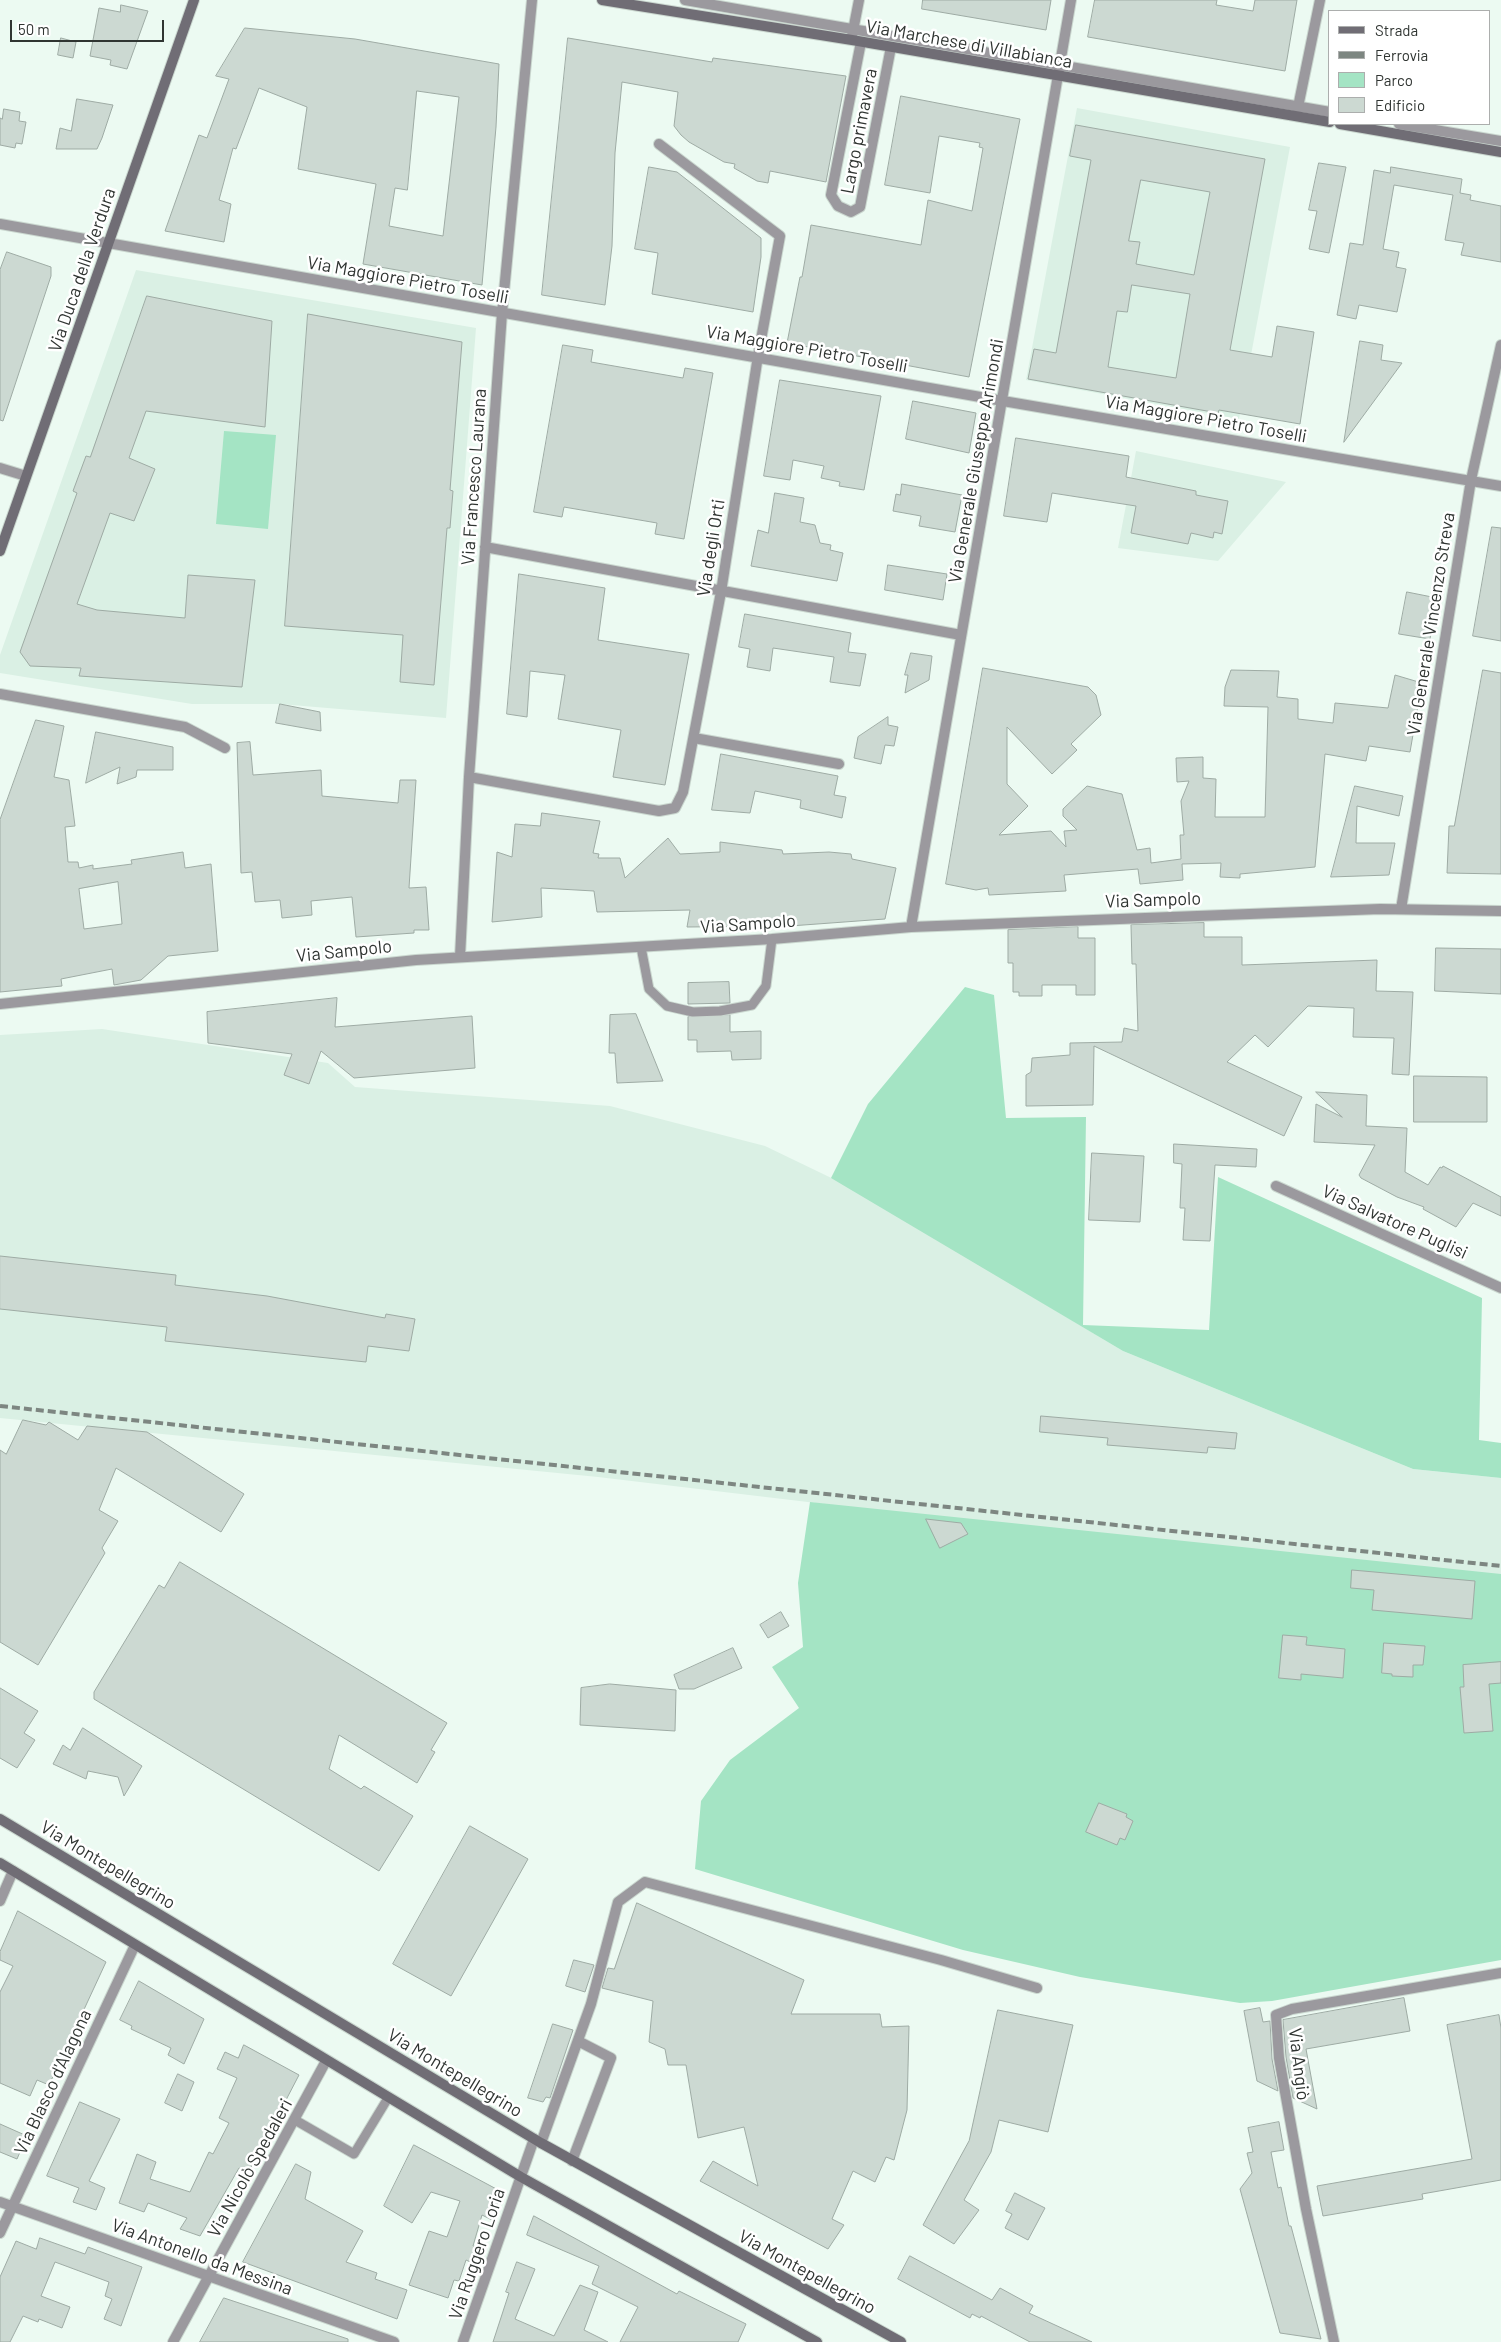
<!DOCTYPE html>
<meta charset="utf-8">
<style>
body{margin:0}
#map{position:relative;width:1501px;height:2342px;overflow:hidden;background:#ecfaf2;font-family:Barlow,sans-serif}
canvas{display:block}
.legend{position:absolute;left:1328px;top:10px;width:162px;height:115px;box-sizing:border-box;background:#fff;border:1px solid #acaead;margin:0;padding:6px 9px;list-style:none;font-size:15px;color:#303532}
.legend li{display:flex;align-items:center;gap:10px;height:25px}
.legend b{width:25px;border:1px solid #acaead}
.scale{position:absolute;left:10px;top:20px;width:154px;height:22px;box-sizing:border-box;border:2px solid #303532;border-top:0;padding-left:6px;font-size:15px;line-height:18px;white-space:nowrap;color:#303532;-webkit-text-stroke:4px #fff;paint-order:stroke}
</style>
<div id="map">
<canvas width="1501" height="2342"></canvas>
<ul class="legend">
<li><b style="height:6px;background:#706d75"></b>Strada</li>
<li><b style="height:6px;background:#7d8681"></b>Ferrovia</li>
<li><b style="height:14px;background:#a4e4c4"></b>Parco</li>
<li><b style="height:14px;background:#ccd9d2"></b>Edificio</li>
</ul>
<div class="scale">50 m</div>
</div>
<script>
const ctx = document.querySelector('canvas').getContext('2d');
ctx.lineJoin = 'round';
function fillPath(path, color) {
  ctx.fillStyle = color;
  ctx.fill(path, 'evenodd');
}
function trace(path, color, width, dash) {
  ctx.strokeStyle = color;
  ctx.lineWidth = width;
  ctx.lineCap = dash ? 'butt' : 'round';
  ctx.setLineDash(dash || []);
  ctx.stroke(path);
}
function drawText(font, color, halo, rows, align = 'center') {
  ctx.font = font + ' Barlow,sans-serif';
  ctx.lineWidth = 5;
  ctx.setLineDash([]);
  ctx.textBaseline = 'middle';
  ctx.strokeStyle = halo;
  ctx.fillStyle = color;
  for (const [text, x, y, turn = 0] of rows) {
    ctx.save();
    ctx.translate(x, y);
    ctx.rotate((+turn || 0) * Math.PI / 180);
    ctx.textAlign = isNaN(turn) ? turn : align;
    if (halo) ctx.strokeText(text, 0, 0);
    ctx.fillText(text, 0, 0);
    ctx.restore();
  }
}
fillPath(new Path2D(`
 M 1077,108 L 1290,147 L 1239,419 L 1026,380 Z
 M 136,270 L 476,328 L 446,718 L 280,704 L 192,704 L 0,673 L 0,655 Z
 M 1136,451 L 1286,482 L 1218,561 L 1118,548 Z
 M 102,1029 L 328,1063 L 355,1087 L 610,1106 L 765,1146 L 848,1186 L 1123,1351 L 1413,1469 L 1501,1478 L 1501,1576 L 984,1523 L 598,1477 L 0,1418 L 0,1035 Z`), '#daf0e4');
fillPath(new Path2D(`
 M 224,431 L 276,435 L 268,529 L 216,524 Z
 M 965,987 L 994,995 L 1006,1118 L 1086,1117 L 1083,1325 L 1209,1330 L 1218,1177 L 1482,1298 L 1479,1440 L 1501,1443 L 1501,1478 L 1413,1469 L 1123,1351 L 831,1178 L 868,1104 Z
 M 810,1502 L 1501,1574 L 1501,1960 L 1272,2001 L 1240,2003 L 1080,1977 L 963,1950 L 695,1869 L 701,1801 L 730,1760 L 799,1708 L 772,1667 L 803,1647 L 798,1583 Z`), '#a4e4c4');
const building = new Path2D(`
 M 923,0 L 1051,0 L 1046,30 L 922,9 Z
 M 1095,0 L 1217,0 L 1216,5 L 1253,11 L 1255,0 L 1297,0 L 1285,71 L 1088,37 Z
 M 121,5 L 148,11 L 127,69 L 110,65 L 111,60 L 90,56 L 99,8 L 120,12 Z
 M 245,28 L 355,39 L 499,64 L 496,127 L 482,285 L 363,264 L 376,184 L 298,169 L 307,107 L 259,88 L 236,149 L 233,148 L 219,200 L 231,204 L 224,242 L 165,231 L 199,135 L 207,138 L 229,79 L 216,76 ZM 417,91 L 459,97 L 443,236 L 389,226 L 395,188 L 407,190 Z
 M 61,38 L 76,42 L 73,58 L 58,55 Z
 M 568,38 L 712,62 L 713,58 L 846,76 L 826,182 L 770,171 L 768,183 L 757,181 L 734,168 L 735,164 L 724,162 L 689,142 L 681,135 L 674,126 L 678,92 L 622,82 L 615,153 L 612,246 L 605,305 L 542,295 Z
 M 901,96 L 1020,119 L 969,377 L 787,343 L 800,277 L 802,277 L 811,225 L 921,245 L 928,200 L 972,211 L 983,148 L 979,147 L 980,143 L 939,136 L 930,193 L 885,185 Z
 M 77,99 L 113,105 L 102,138 L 97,149 L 56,149 L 60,128 L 71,131 Z
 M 4,109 L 20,112 L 19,121 L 26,122 L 22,144 L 16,143 L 15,148 L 0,145 L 0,118 L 2,119 Z
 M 1076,125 L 1265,159 L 1230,350 L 1272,357 L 1277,326 L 1314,332 L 1300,424 L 1219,410 L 1218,413 L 1028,379 L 1034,349 L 1056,353 L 1091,160 L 1070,156 ZM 1141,180 L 1210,192 L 1194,275 L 1136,264 L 1140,242 L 1129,241 ZM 1132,285 L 1190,294 L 1176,378 L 1108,367 L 1117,311 L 1127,312 Z
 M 1319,163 L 1346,167 L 1329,253 L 1309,249 L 1317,211 L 1309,210 Z
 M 649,167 L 677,172 L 761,238 L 761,257 L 753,312 L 652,294 L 658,253 L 635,249 Z
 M 1391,167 L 1462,179 L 1460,193 L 1471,195 L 1470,200 L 1501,206 L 1501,262 L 1461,255 L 1464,243 L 1445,240 L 1453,195 L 1394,185 L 1383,249 L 1399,252 L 1396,267 L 1406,269 L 1397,312 L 1359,305 L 1356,319 L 1337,315 L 1350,243 L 1363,245 L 1374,170 L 1390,173 Z
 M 7,252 L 51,267 L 51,276 L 3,421 L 0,420 L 0,270 Z
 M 147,296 L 272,321 L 265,427 L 146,411 L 129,458 L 155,469 L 134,521 L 110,513 L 77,604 L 97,610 L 185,618 L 188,575 L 255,580 L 242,687 L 79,676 L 81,668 L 30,666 L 20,652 L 77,493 L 73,491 L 86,456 L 90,457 Z
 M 308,314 L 462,342 L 450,490 L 453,491 L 450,528 L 447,528 L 434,685 L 400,682 L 403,635 L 285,626 Z
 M 1360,341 L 1383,345 L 1381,360 L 1402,363 L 1344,442 Z
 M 563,345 L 593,350 L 591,362 L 683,378 L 685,368 L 713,373 L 684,539 L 655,534 L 657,523 L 564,507 L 562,517 L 534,512 Z
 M 780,380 L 881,396 L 864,490 L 839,486 L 840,482 L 821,478 L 824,466 L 793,460 L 790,480 L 764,476 Z
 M 913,401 L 976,413 L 969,453 L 906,439 Z
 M 1016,438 L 1129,456 L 1126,477 L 1196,491 L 1196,495 L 1228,501 L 1222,534 L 1214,532 L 1213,538 L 1191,533 L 1188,544 L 1131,533 L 1136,506 L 1052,493 L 1047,522 L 1004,516 Z
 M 902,484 L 962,495 L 955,532 L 919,526 L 921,516 L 893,511 L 896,494 L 900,495 Z
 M 775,493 L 804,498 L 800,522 L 815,525 L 820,543 L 831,545 L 830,550 L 843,553 L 837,581 L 751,566 L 758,530 L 768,533 Z
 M 1492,527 L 1501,528 L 1501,641 L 1473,636 Z
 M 888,565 L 947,574 L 943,600 L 885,590 Z
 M 519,574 L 605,588 L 598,640 L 689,654 L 665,785 L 613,777 L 621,730 L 558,719 L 565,675 L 530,671 L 527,717 L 507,714 Z
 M 1407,592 L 1437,598 L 1430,639 L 1399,634 Z
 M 745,614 L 851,633 L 848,652 L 866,654 L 860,686 L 830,682 L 834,657 L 773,648 L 770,671 L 747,667 L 750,649 L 739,647 Z
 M 911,653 L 932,656 L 929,680 L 905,693 L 908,675 L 905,675 Z
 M 983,668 L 1088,687 L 1096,695 L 1101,715 L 1071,744 L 1077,750 L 1052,774 L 1007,727 L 1007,784 L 1028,806 L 999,835 L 1051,831 L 1066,847 L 1064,831 L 1077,830 L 1063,816 L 1063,809 L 1087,786 L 1122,794 L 1137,850 L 1150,848 L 1151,863 L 1181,859 L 1180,835 L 1184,835 L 1181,801 L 1189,781 L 1177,782 L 1176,758 L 1203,757 L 1203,778 L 1216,779 L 1215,817 L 1265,817 L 1268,707 L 1224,706 L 1225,687 L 1231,670 L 1279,671 L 1277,697 L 1298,699 L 1298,719 L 1333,723 L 1335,703 L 1388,708 L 1395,675 L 1422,683 L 1410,752 L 1369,746 L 1366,761 L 1325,754 L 1315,867 L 1240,874 L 1240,878 L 1220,877 L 1221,863 L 1182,864 L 1183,880 L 1140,884 L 1138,869 L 1064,875 L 1066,891 L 989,895 L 988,888 L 976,890 L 946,884 Z
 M 1483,670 L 1501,673 L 1501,874 L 1447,873 L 1449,826 L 1454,826 Z
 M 280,704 L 320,712 L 321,731 L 276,723 Z
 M 888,717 L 888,725 L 898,727 L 894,746 L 885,745 L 881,764 L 854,758 L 858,737 Z
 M 36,720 L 64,726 L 54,777 L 69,780 L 75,826 L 65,827 L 68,862 L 78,862 L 79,868 L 93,865 L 93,869 L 132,864 L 131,860 L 183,852 L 185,868 L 211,864 L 218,951 L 168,956 L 141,980 L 114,985 L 112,969 L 61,979 L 62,986 L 0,992 L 0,820 ZM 118,882 L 122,924 L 84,929 L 79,889 Z
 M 96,732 L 173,747 L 173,770 L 137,770 L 136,777 L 117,784 L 120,767 L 86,783 Z
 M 250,742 L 253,775 L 321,770 L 322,796 L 398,803 L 400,780 L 416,780 L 409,888 L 426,887 L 429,930 L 414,930 L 414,933 L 356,937 L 352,897 L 311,901 L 312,915 L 282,918 L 280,900 L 255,902 L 252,872 L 241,873 L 237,743 Z
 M 721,754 L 838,776 L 834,795 L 846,797 L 842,818 L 800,808 L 801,800 L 755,791 L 750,813 L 712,810 Z
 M 1355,786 L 1403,796 L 1399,816 L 1357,806 L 1356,843 L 1395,843 L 1389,875 L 1331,877 Z
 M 542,813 L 600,821 L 593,853 L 599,854 L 598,858 L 620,858 L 625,878 L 668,838 L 680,854 L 720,852 L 720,842 L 782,850 L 783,854 L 829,852 L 851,854 L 852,859 L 896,868 L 885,919 L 790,926 L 687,927 L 690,910 L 597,912 L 594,891 L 541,888 L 542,917 L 492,922 L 497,852 L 512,857 L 515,824 L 540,826 Z
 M 1204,923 L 1204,937 L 1242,937 L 1242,965 L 1377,960 L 1376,991 L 1413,992 L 1409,1075 L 1392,1074 L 1394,1038 L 1353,1037 L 1354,1008 L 1308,1006 L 1268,1047 L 1255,1035 L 1227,1062 L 1302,1097 L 1284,1136 L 1094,1046 L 1093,1105 L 1026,1106 L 1026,1075 L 1031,1072 L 1032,1058 L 1070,1055 L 1070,1043 L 1122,1042 L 1124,1028 L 1138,1031 L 1136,964 L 1132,964 L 1131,925 Z
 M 1078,927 L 1078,938 L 1095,938 L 1095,995 L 1076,995 L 1076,985 L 1042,985 L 1042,996 L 1019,996 L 1019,992 L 1013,992 L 1013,963 L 1008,963 L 1008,930 Z
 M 1436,948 L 1501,949 L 1501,994 L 1435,991 Z
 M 729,982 L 730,1003 L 688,1004 L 688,983 Z
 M 337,998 L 335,1027 L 472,1016 L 475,1068 L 354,1078 L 321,1051 L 309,1084 L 284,1075 L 292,1054 L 208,1043 L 207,1012 Z
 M 636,1014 L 663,1081 L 617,1083 L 615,1053 L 609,1053 L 610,1015 Z
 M 730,1015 L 730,1032 L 761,1031 L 761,1059 L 732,1060 L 731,1051 L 697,1052 L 697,1040 L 688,1040 L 688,1017 Z
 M 1414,1076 L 1487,1077 L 1487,1122 L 1414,1122 Z
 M 1316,1092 L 1367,1095 L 1366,1126 L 1407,1128 L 1405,1172 L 1428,1185 L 1440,1167 L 1442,1168 L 1443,1166 L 1501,1197 L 1501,1216 L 1473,1203 L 1456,1227 L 1423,1209 L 1424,1207 L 1397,1197 L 1361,1178 L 1359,1175 L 1375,1145 L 1314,1142 L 1316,1104 L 1342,1117 Z
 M 1174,1144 L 1257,1149 L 1256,1167 L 1215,1165 L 1210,1241 L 1183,1240 L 1185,1208 L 1180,1208 L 1182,1164 L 1174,1163 Z
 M 1092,1153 L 1144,1156 L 1140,1222 L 1089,1220 Z
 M 0,1256 L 176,1275 L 175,1285 L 267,1296 L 385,1318 L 386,1314 L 415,1319 L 409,1351 L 368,1346 L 366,1362 L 165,1341 L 167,1327 L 0,1309 Z
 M 1041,1416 L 1237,1433 L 1235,1449 L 1208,1447 L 1207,1453 L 1107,1445 L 1108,1438 L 1040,1432 Z
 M 23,1420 L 46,1425 L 49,1422 L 78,1440 L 87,1426 L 147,1432 L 244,1494 L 221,1532 L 116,1468 L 99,1510 L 118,1521 L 102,1548 L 105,1553 L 38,1665 L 0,1642 L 0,1450 L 6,1454 Z
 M 926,1519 L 961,1523 L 968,1534 L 940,1548 Z
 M 180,1562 L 447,1723 L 431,1750 L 435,1752 L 417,1783 L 339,1735 L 329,1769 L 361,1789 L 364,1786 L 413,1816 L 379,1871 L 94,1699 L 94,1692 L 159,1585 L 164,1588 Z
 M 1352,1570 L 1475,1581 L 1472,1619 L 1372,1610 L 1374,1590 L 1351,1588 Z
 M 781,1612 L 789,1626 L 768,1638 L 760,1625 Z
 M 1283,1635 L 1307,1637 L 1306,1645 L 1345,1649 L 1343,1678 L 1301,1674 L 1301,1680 L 1279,1678 Z
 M 1384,1643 L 1425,1646 L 1423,1665 L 1413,1665 L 1413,1677 L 1392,1676 L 1392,1674 L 1382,1673 Z
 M 733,1648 L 742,1668 L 694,1689 L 679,1689 L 674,1675 Z
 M 1501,1662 L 1501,1683 L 1489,1684 L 1493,1731 L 1464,1733 L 1460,1687 L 1464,1687 L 1463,1665 Z
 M 610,1684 L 676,1690 L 675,1731 L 580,1725 L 581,1688 Z
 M 0,1688 L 38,1711 L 24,1733 L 35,1740 L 17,1768 L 0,1758 Z
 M 83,1728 L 142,1766 L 124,1796 L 118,1777 L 88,1771 L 86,1779 L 53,1764 L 63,1745 L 70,1750 Z
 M 1099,1803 L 1127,1814 L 1126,1817 L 1133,1821 L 1125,1840 L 1120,1838 L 1117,1845 L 1086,1832 Z
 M 470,1826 L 528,1859 L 451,1996 L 393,1964 Z
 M 637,1903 L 804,1980 L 791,2014 L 880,2014 L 882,2027 L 909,2026 L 907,2110 L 894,2160 L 886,2157 L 875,2182 L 853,2171 L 832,2219 L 844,2225 L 828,2249 L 700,2181 L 713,2161 L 758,2186 L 744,2127 L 698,2138 L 686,2065 L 668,2065 L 665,2049 L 649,2042 L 653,2001 L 602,1988 L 608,1968 L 614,1969 Z
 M 18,1911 L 106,1962 L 49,2085 L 37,2080 L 30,2096 L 0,2083 L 0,1992 L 13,1966 L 0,1960 L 0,1952 Z
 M 574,1960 L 594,1965 L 585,1992 L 566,1986 Z
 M 139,1981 L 204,2019 L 184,2064 L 168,2055 L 171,2048 L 131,2029 L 132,2026 L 120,2020 Z
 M 1404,1998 L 1410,2031 L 1306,2049 L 1317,2109 L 1293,2098 L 1286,2057 L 1283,2020 Z
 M 1260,2008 L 1263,2022 L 1270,2021 L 1272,2059 L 1278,2091 L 1257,2081 L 1244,2011 Z
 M 998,2010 L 1073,2025 L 1048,2132 L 999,2120 L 991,2152 L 964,2200 L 979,2210 L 954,2244 L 923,2225 L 969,2141 Z
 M 1499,2015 L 1501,2028 L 1501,2180 L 1422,2194 L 1423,2199 L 1323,2216 L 1317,2186 L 1472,2159 L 1447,2025 Z
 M 553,2024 L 573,2030 L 550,2098 L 546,2097 L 543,2102 L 528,2098 Z
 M 244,2045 L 299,2075 L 248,2173 L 239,2168 L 200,2236 L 180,2229 L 187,2218 L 148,2203 L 144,2212 L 119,2203 L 137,2154 L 156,2162 L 150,2179 L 190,2192 L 209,2152 L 213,2154 L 229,2123 L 219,2118 L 237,2078 L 217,2069 L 225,2052 L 238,2058 Z
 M 178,2074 L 194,2082 L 182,2111 L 165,2103 Z
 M 80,2102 L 120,2119 L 89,2181 L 105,2188 L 96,2210 L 73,2202 L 79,2188 L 47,2176 Z
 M 1279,2122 L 1284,2150 L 1271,2152 L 1278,2188 L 1281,2187 L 1289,2226 L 1291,2226 L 1321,2339 L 1280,2333 L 1240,2189 L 1252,2173 L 1247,2153 L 1253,2152 L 1248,2128 Z
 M 0,2124 L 27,2136 L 17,2159 L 0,2152 Z
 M 414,2145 L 502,2192 L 492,2220 L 482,2215 L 473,2246 L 481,2248 L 477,2265 L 466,2260 L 459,2281 L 454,2280 L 448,2298 L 409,2285 L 429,2231 L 447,2237 L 460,2201 L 431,2192 L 412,2223 L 384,2206 Z
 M 296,2164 L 311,2172 L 305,2199 L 363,2231 L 346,2262 L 377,2273 L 375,2279 L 407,2290 L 397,2319 L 243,2262 Z
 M 1015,2193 L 1045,2208 L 1028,2240 L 1005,2228 L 1012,2214 L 1006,2211 Z
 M 534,2216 L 677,2294 L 679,2291 L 746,2324 L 738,2342 L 620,2342 L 638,2307 L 592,2284 L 599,2266 L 527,2235 Z
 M 40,2238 L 85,2254 L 88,2247 L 142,2267 L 121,2326 L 104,2319 L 112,2299 L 105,2296 L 109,2282 L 55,2262 L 41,2296 L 70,2307 L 62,2328 L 39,2319 L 38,2322 L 23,2316 L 10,2342 L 0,2342 L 0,2277 L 16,2241 L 36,2249 Z
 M 910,2256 L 992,2300 L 1000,2288 L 1033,2306 L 1029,2313 L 1092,2342 L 1030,2342 L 981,2316 L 980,2318 L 972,2314 L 970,2318 L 898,2279 Z
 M 517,2262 L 535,2269 L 515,2319 L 554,2336 L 580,2285 L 598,2292 L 584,2330 L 608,2342 L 493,2342 L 509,2293 L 506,2292 Z
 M 224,2298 L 348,2339 L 348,2342 L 200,2342 Z`);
fillPath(building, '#ccd9d2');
trace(building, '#9eaba4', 1);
const lane = new Path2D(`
 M 641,947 L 649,989 L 667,1006 L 693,1012 L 720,1011 L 752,1005 L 766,986 L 772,939
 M 295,2120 L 354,2154 L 388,2098`);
const street = new Path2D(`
 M 685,0 L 1330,112
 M 852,36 L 859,0
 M 861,42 L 831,195 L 838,206 L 851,212 L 860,207 L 891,47
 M 1297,112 L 1320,0
 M 1399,124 L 1501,141
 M 0,224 L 1003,401 L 1501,486
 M 0,468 L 26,476
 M 485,547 L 961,635
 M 0,694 L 185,727 L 225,748
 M 694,738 L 839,764
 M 469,777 L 659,811 L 675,808 L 683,792 L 721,592 L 758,356 L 780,236 L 659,144
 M 1401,909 L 1471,480 L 1501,345
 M 911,927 L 1071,0
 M 460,957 L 469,777 L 502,313 L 532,0
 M 0,1004 L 416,960 L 772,939 L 911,927 L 1380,909 L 1501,911
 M 1276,1186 L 1501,1288
 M 0,1901 L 13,1871
 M 541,2143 L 591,2004 L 618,1902 L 645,1882 L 941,1960 L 1037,1988
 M 572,2161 L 611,2058 L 578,2041
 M 0,2202 L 394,2342
 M 0,2233 L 135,1945
 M 173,2342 L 326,2061
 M 463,2342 L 534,2139
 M 1334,2342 L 1306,2209 L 1279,2058 L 1276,2015 L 1292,2009 L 1501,1973`);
const secondary = new Path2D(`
 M 602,0 L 852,40 L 1330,122
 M 1340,124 L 1501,152
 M 0,551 L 194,0
 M 0,1819 L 541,2143 L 901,2342
 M 0,1863 L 521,2177 L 817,2342`);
trace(lane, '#cad7cf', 11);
trace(street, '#cad7cf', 12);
trace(secondary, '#cad7cf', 12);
trace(lane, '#9b999e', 9);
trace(street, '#9b999e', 10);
trace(secondary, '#706d75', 10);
trace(new Path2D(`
 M 0,1406 L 1501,1566`), '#7d8681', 4, [8, 4]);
drawText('18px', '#303532', '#fff', [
 ["Via Marchese di Villabianca",969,44,10],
 ["Largo primavera",859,131,-79],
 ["Via Duca della Verdura",82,270,-71],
 ["Via Maggiore Pietro Toselli",408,280,10],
 ["Via Maggiore Pietro Toselli",807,349,10],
 ["Via Maggiore Pietro Toselli",1206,419,10],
 ["Via Generale Giuseppe Arimondi",976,461,-80],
 ["Via Francesco Laurana",474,477,-86],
 ["Via degli Orti",711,548,-81],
 ["Via Generale Vincenzo Streva",1431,624,-81],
 ["Via Sampolo",1153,900,-2],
 ["Via Sampolo",748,924,-4],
 ["Via Sampolo",344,951,-6],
 ["Via Salvatore Puglisi",1395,1222,24],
 ["Via Montepellegrino",108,1865,31],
 ["Via Angiò",1299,2064,83],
 ["Via Montepellegrino",455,2073,31],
 ["Via Blasco d'Alagona",53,2082,-65],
 ["Via Nicolò Spedaleri",250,2168,-61],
 ["Via Ruggero Loria",477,2254,-71],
 ["Via Antonello da Messina",202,2257,20],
 ["Via Montepellegrino",807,2272,29]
]);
</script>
